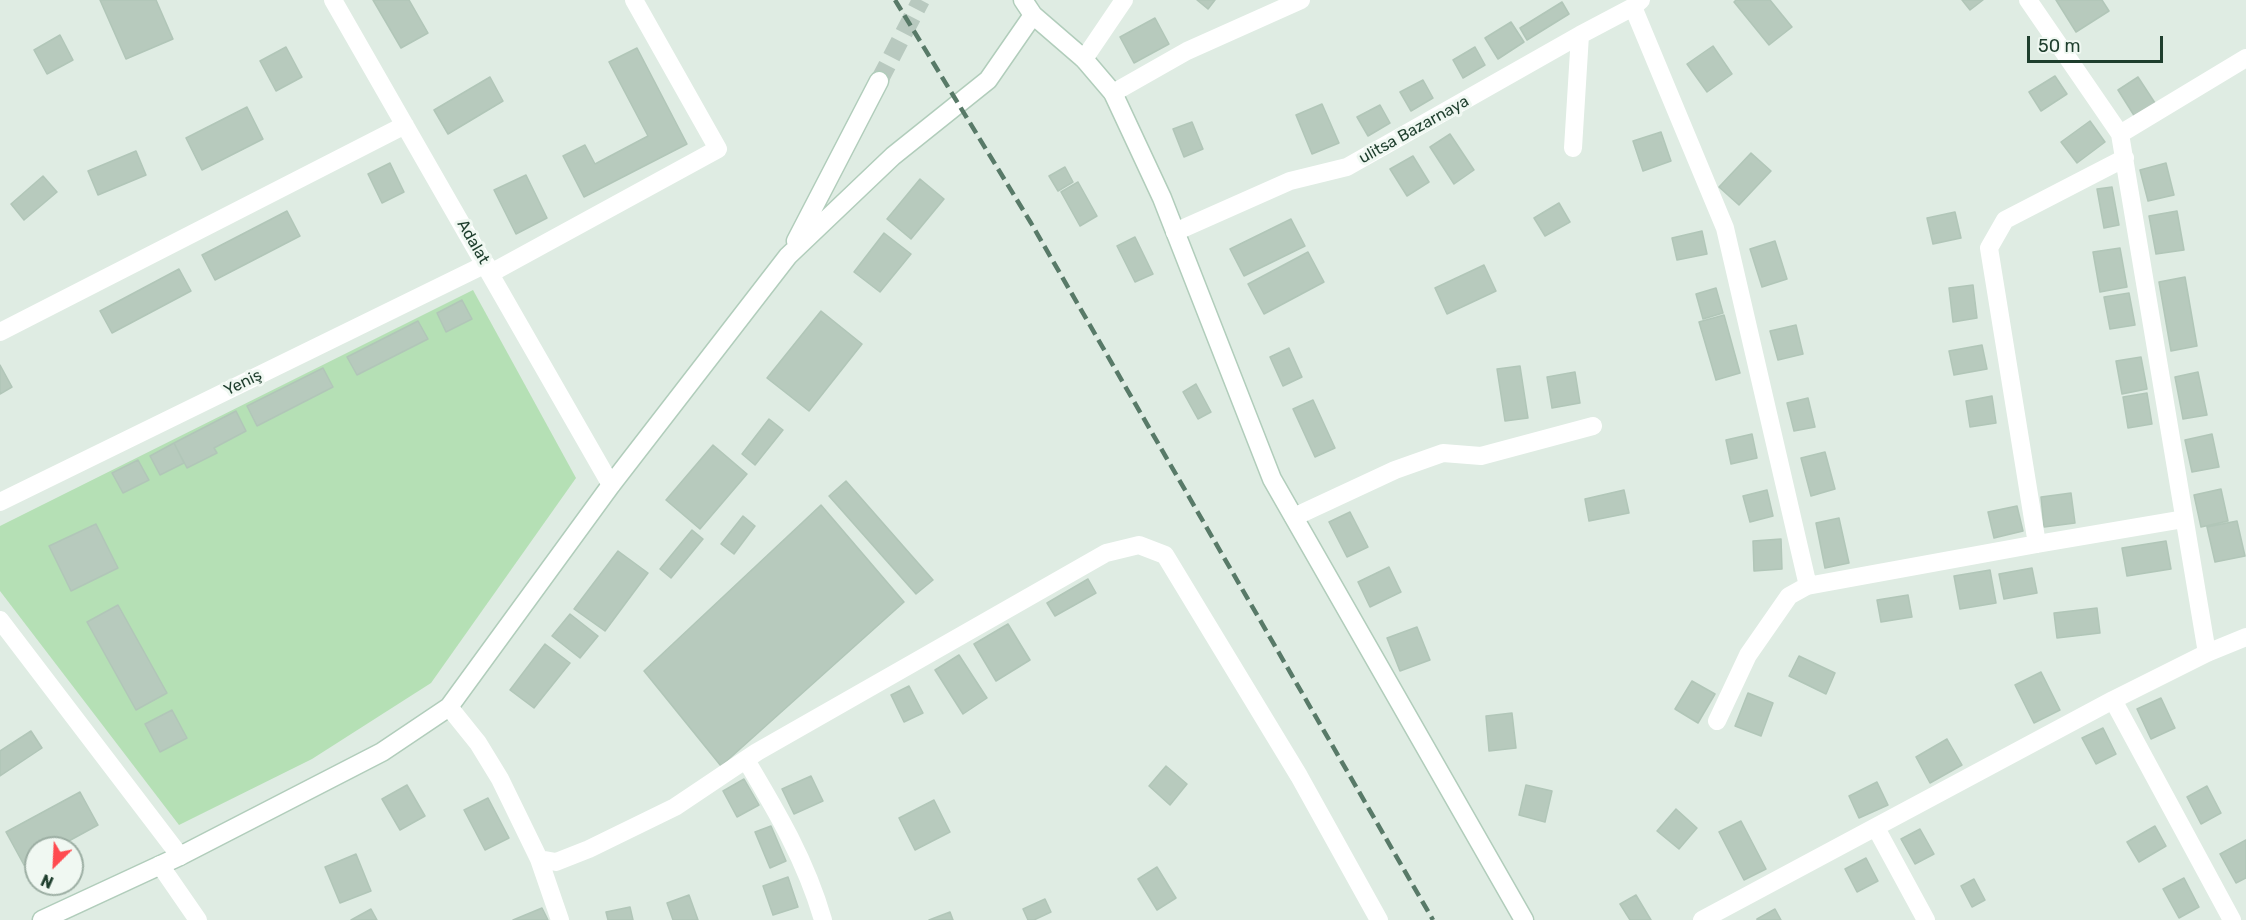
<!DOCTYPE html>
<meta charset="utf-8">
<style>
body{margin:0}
#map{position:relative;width:2246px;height:920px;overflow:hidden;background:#dfece3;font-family:Rubik,sans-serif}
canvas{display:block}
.north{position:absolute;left:24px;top:836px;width:60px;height:60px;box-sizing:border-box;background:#f0f8f2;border:2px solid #9caea3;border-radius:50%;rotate:204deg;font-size:16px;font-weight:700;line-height:24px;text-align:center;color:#1e3e2d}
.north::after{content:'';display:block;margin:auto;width:21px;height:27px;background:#ff4a4f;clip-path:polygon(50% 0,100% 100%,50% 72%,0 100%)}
.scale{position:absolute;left:2027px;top:36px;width:136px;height:27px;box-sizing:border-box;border:3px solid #1e3e2d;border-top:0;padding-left:8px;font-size:18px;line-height:21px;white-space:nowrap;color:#1e3e2d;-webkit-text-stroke:4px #f0f8f2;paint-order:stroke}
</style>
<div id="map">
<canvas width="2246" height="920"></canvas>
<div class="north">N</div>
<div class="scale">50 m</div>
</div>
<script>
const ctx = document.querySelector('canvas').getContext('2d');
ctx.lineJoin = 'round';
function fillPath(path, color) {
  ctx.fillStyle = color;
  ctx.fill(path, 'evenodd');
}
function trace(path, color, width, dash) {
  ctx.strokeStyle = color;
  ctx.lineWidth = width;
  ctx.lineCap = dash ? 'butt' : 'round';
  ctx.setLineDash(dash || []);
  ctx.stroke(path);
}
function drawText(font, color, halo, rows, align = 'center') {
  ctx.font = font + ' Rubik,sans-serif';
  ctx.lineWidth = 6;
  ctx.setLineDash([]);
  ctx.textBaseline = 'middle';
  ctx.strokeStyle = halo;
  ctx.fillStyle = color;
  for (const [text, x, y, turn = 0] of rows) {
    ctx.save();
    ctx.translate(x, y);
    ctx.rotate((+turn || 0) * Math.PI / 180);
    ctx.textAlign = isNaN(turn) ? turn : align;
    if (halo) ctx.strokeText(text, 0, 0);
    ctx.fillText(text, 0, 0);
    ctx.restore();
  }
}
fillPath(new Path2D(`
 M 473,290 L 576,478 L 431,683 L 312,759 L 179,825 L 0,591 L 0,526 Z`), '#b5e0b5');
const building = new Path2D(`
 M 100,0 L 156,0 L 173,39 L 126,59 Z
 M 373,0 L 409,0 L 428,33 L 401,48 Z
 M 1197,0 L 1215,0 L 1208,9 Z
 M 1736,0 L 1770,0 L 1792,27 L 1769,45 L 1734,2 Z
 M 1962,0 L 1983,0 L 1970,10 Z
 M 2056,0 L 2102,0 L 2109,11 L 2076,32 Z
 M 1562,2 L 1569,14 L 1527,40 L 1520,28 Z
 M 1155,18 L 1169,44 L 1134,63 L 1120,37 Z
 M 1511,22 L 1524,42 L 1498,59 L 1485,38 Z
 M 60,35 L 73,60 L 47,74 L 34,50 Z
 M 1713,46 L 1732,74 L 1707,92 L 1687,64 Z
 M 286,47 L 302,77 L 276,91 L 260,61 Z
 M 1475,47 L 1485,65 L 1463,78 L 1453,60 Z
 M 637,48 L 687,144 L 584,197 L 563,156 L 585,145 L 595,164 L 648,136 L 609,62 Z
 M 2055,76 L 2067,94 L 2041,111 L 2029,92 Z
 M 490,77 L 503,101 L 448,134 L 434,110 Z
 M 2138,77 L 2155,103 L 2135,117 L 2118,90 Z
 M 1423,80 L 1433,98 L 1411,111 L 1400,92 Z
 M 1322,104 L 1339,143 L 1312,154 L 1296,115 Z
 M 1380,105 L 1390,123 L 1368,136 L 1357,117 Z
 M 247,107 L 263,139 L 202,170 L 186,138 Z
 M 2090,121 L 2105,142 L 2077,163 L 2061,142 Z
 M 1192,122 L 1203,149 L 1184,157 L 1173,129 Z
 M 1661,132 L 1671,161 L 1643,171 L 1633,141 Z
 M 1450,134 L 1474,170 L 1454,184 L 1430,147 Z
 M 136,151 L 146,175 L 98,195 L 88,171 Z
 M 1751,153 L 1771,171 L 1739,205 L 1719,187 Z
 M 1413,156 L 1429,182 L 1407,196 L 1390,169 Z
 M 390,163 L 404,192 L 382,203 L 368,174 Z
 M 2166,163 L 2174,195 L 2148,201 L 2140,170 Z
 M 1065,167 L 1073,182 L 1058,191 L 1049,176 Z
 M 526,175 L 547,218 L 516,234 L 494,190 Z
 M 43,176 L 57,192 L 24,220 L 11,204 Z
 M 920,179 L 944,199 L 911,239 L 887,219 Z
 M 1078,182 L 1097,216 L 1080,226 L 1061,192 Z
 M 2112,187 L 2119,225 L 2104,228 L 2097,189 Z
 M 1559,203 L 1570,222 L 1545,236 L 1534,218 Z
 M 287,211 L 300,236 L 215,280 L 202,255 Z
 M 2177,211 L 2184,250 L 2156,254 L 2149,216 Z
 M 1955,212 L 1961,238 L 1933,244 L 1927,218 Z
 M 1291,219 L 1305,246 L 1244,276 L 1230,249 Z
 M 1702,231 L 1707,254 L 1677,260 L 1672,238 Z
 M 884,233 L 911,254 L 880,292 L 854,272 Z
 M 1135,237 L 1153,274 L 1135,282 L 1117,246 Z
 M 1775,241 L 1787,279 L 1762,287 L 1750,249 Z
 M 2120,248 L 2127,287 L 2100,292 L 2093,252 Z
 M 1308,252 L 1324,282 L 1264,314 L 1248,284 Z
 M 1484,265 L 1496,291 L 1447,314 L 1435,288 Z
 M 179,269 L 191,291 L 112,333 L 100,311 Z
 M 2185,277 L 2197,346 L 2171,351 L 2159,282 Z
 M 1973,285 L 1977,318 L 1953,322 L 1949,288 Z
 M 1716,288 L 1723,313 L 1703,319 L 1696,294 Z
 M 2129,293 L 2135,325 L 2110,329 L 2104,297 Z
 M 462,300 L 472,319 L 446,332 L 437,313 Z
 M 821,311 L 862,344 L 809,411 L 767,378 Z
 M 1724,315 L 1740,373 L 1716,380 L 1699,322 Z
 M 418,321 L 428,339 L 357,375 L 347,357 Z
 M 1796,325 L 1803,354 L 1778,360 L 1770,331 Z
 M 1982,345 L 1987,369 L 1954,375 L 1949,351 Z
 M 1289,348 L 1302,377 L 1283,386 L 1270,357 Z
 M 2141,357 L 2147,389 L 2122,394 L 2116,361 Z
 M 0,365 L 12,387 L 0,394 Z
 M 1520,366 L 1528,418 L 1505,421 L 1497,369 Z
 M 323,368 L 333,387 L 257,426 L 247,406 Z
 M 1575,372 L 1580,403 L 1552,408 L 1547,377 Z
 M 2198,372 L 2207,415 L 2183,419 L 2175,377 Z
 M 1196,384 L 1211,412 L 1198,419 L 1183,392 Z
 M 2147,393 L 2152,424 L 2128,428 L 2123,397 Z
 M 1992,396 L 1996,423 L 1970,427 L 1966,401 Z
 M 1808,398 L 1815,427 L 1794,431 L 1787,403 Z
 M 1313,400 L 1335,448 L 1315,457 L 1293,409 Z
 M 236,411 L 246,431 L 214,448 L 217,453 L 187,468 L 174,443 Z
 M 769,419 L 783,430 L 755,465 L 742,454 Z
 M 1752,434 L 1757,458 L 1731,464 L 1726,440 Z
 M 2212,434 L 2219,467 L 2192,472 L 2185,440 Z
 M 174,443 L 184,463 L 160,475 L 150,456 Z
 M 713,445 L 747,474 L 700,529 L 666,500 Z
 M 1825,452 L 1835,489 L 1811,496 L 1801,458 Z
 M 138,460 L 149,480 L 123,493 L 112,473 Z
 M 846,481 L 933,580 L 916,594 L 829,496 Z
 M 2221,489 L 2228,521 L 2201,527 L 2194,495 Z
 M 1624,490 L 1629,513 L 1589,521 L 1585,499 Z
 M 1767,490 L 1773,516 L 1750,522 L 1743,496 Z
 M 2071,493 L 2075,523 L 2044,527 L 2041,497 Z
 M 821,505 L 904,602 L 721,766 L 644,671 Z
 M 2017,506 L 2023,531 L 1994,538 L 1988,512 Z
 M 1350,512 L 1368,547 L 1347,557 L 1329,522 Z
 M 743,516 L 755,526 L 734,554 L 721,544 Z
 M 1839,518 L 1849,563 L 1825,568 L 1816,523 Z
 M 2237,521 L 2245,556 L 2215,562 L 2207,527 Z
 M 96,524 L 118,568 L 71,591 L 49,546 Z
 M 692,530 L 703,539 L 671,578 L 660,569 Z
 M 1781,539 L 1782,569 L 1754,571 L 1753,541 Z
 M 2166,541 L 2171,569 L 2127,576 L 2122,548 Z
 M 618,551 L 648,573 L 605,631 L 574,609 Z
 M 1389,567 L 1401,592 L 1370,607 L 1358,582 Z
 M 2032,568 L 2037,593 L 2004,599 L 1999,574 Z
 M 1990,570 L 1996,603 L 1960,609 L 1954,576 Z
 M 1088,579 L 1096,593 L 1055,616 L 1047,603 Z
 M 1908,595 L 1912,617 L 1881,622 L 1877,600 Z
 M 118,605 L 167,693 L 136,710 L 87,622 Z
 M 2097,608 L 2100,633 L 2057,638 L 2054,613 Z
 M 570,614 L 598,636 L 580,658 L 552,636 Z
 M 1008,624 L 1030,660 L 996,681 L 974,644 Z
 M 1417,627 L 1430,660 L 1400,671 L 1387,638 Z
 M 545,644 L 570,663 L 534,708 L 510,690 Z
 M 959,655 L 987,698 L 963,714 L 935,670 Z
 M 1799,656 L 1835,673 L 1826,694 L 1789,676 Z
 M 2041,672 L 2060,710 L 2034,723 L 2015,685 Z
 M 1692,681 L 1715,694 L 1698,723 L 1675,709 Z
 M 909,686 L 923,713 L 904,722 L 891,695 Z
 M 1748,693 L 1773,703 L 1761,736 L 1735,726 Z
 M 2161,698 L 2175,728 L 2151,739 L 2137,709 Z
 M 172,710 L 187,738 L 160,752 L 145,724 Z
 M 1512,713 L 1516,748 L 1489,751 L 1486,716 Z
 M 2103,728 L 2116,754 L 2096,764 L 2082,738 Z
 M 31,731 L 42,748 L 0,776 L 0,751 Z
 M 1947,739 L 1962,765 L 1930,783 L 1916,757 Z
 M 1166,766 L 1187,784 L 1170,805 L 1149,786 Z
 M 811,776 L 823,801 L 794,814 L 782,789 Z
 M 744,779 L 759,805 L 737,817 L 723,791 Z
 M 1877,782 L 1888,805 L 1859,818 L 1849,796 Z
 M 407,785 L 425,816 L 400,830 L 382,799 Z
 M 1526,785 L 1552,791 L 1545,822 L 1519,815 Z
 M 2207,786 L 2221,813 L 2201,824 L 2187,797 Z
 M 80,792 L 98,825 L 56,848 L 36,848 L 36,859 L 24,865 L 6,832 Z
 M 488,798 L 509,838 L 485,850 L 464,810 Z
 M 934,800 L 950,832 L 915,850 L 899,818 Z
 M 1676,809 L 1697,828 L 1679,849 L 1657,831 Z
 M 1741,821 L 1766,869 L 1744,880 L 1719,832 Z
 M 771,826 L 786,861 L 770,868 L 755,832 Z
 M 2155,826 L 2166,846 L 2139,862 L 2127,842 Z
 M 1920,829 L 1934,854 L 1915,864 L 1901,839 Z
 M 2246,840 L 2246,878 L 2236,883 L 2220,854 Z
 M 356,854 L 371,891 L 340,903 L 325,867 Z
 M 1866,858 L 1878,881 L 1857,892 L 1845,869 Z
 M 1157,867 L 1176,898 L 1157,910 L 1138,879 Z
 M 788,877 L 798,907 L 773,915 L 763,886 Z
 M 2184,878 L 2199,907 L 2179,918 L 2163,889 Z
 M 1974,879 L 1985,900 L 1972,907 L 1961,886 Z
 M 689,895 L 698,920 L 673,920 L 667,903 Z
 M 1636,895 L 1651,920 L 1630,920 L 1620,904 Z
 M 1045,899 L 1051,912 L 1034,920 L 1028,920 L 1023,909 Z
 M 630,907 L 633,920 L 608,920 L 606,912 Z
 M 542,908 L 548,920 L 513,920 Z
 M 371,909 L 377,920 L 351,920 Z
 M 1775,909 L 1781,920 L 1757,920 L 1757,919 Z
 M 950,912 L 953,920 L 929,920 Z`);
fillPath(building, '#b7cabd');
trace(building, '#b1c6b8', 1.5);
trace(new Path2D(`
 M 879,81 L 921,0`), '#b8c9bf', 18, [18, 9]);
const secondary = new Path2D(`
 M 1023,0 L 1033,15 L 1084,59 L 1113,93 L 1162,198 L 1272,479 L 1524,920
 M 796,241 L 879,81
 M 42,920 L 180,856 L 382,752 L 449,707 L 611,485 L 788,256 L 893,156 L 988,80 L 1033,15`);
trace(secondary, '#b1cdbb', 21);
trace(new Path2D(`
 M 333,0 L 611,485
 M 2028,0 L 2120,134 L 2207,653
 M 1633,7 L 1725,228 L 1808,586
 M 1084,59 L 1124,0
 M 1113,93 L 1187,51 L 1301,0
 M 2120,134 L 2246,58
 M 1573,148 L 1580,35
 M 1175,232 L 1290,181 L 1347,167 L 1580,35 L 1633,7 L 1641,0
 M 491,273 L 718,149 L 634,0
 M 0,332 L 405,125
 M 0,502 L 486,264
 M 1294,517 L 1395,470 L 1443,453 L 1481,456 L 1593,426
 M 2037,544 L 1989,248 L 2005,220 L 2125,158
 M 0,620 L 180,856
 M 2113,700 L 2232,920
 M 449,707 L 478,743 L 500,779 L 539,859 L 556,862 L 589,849 L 675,807 L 757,752 L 1106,553 L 1139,545 L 1165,555 L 1299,776 L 1379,920
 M 1717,721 L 1748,655 L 1789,596 L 1807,586 L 2037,544 L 2184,519
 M 746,760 C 777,812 806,861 823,920
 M 1876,828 L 1926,920
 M 539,859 L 560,920
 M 160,865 L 198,920
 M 1702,920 L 2113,700 L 2207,653 L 2246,637`), '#fff', 18);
trace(secondary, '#fff', 18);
trace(new Path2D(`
 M 895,0 L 1031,223 L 1433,920`), '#587a68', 4.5, [12, 6]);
drawText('16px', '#1e3e2d', '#f0f8f2', [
 ["ulitsa Bazarnaya",1414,130,-29],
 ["Adalat",473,242,60],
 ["Yeniş",243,383,-26]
]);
</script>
